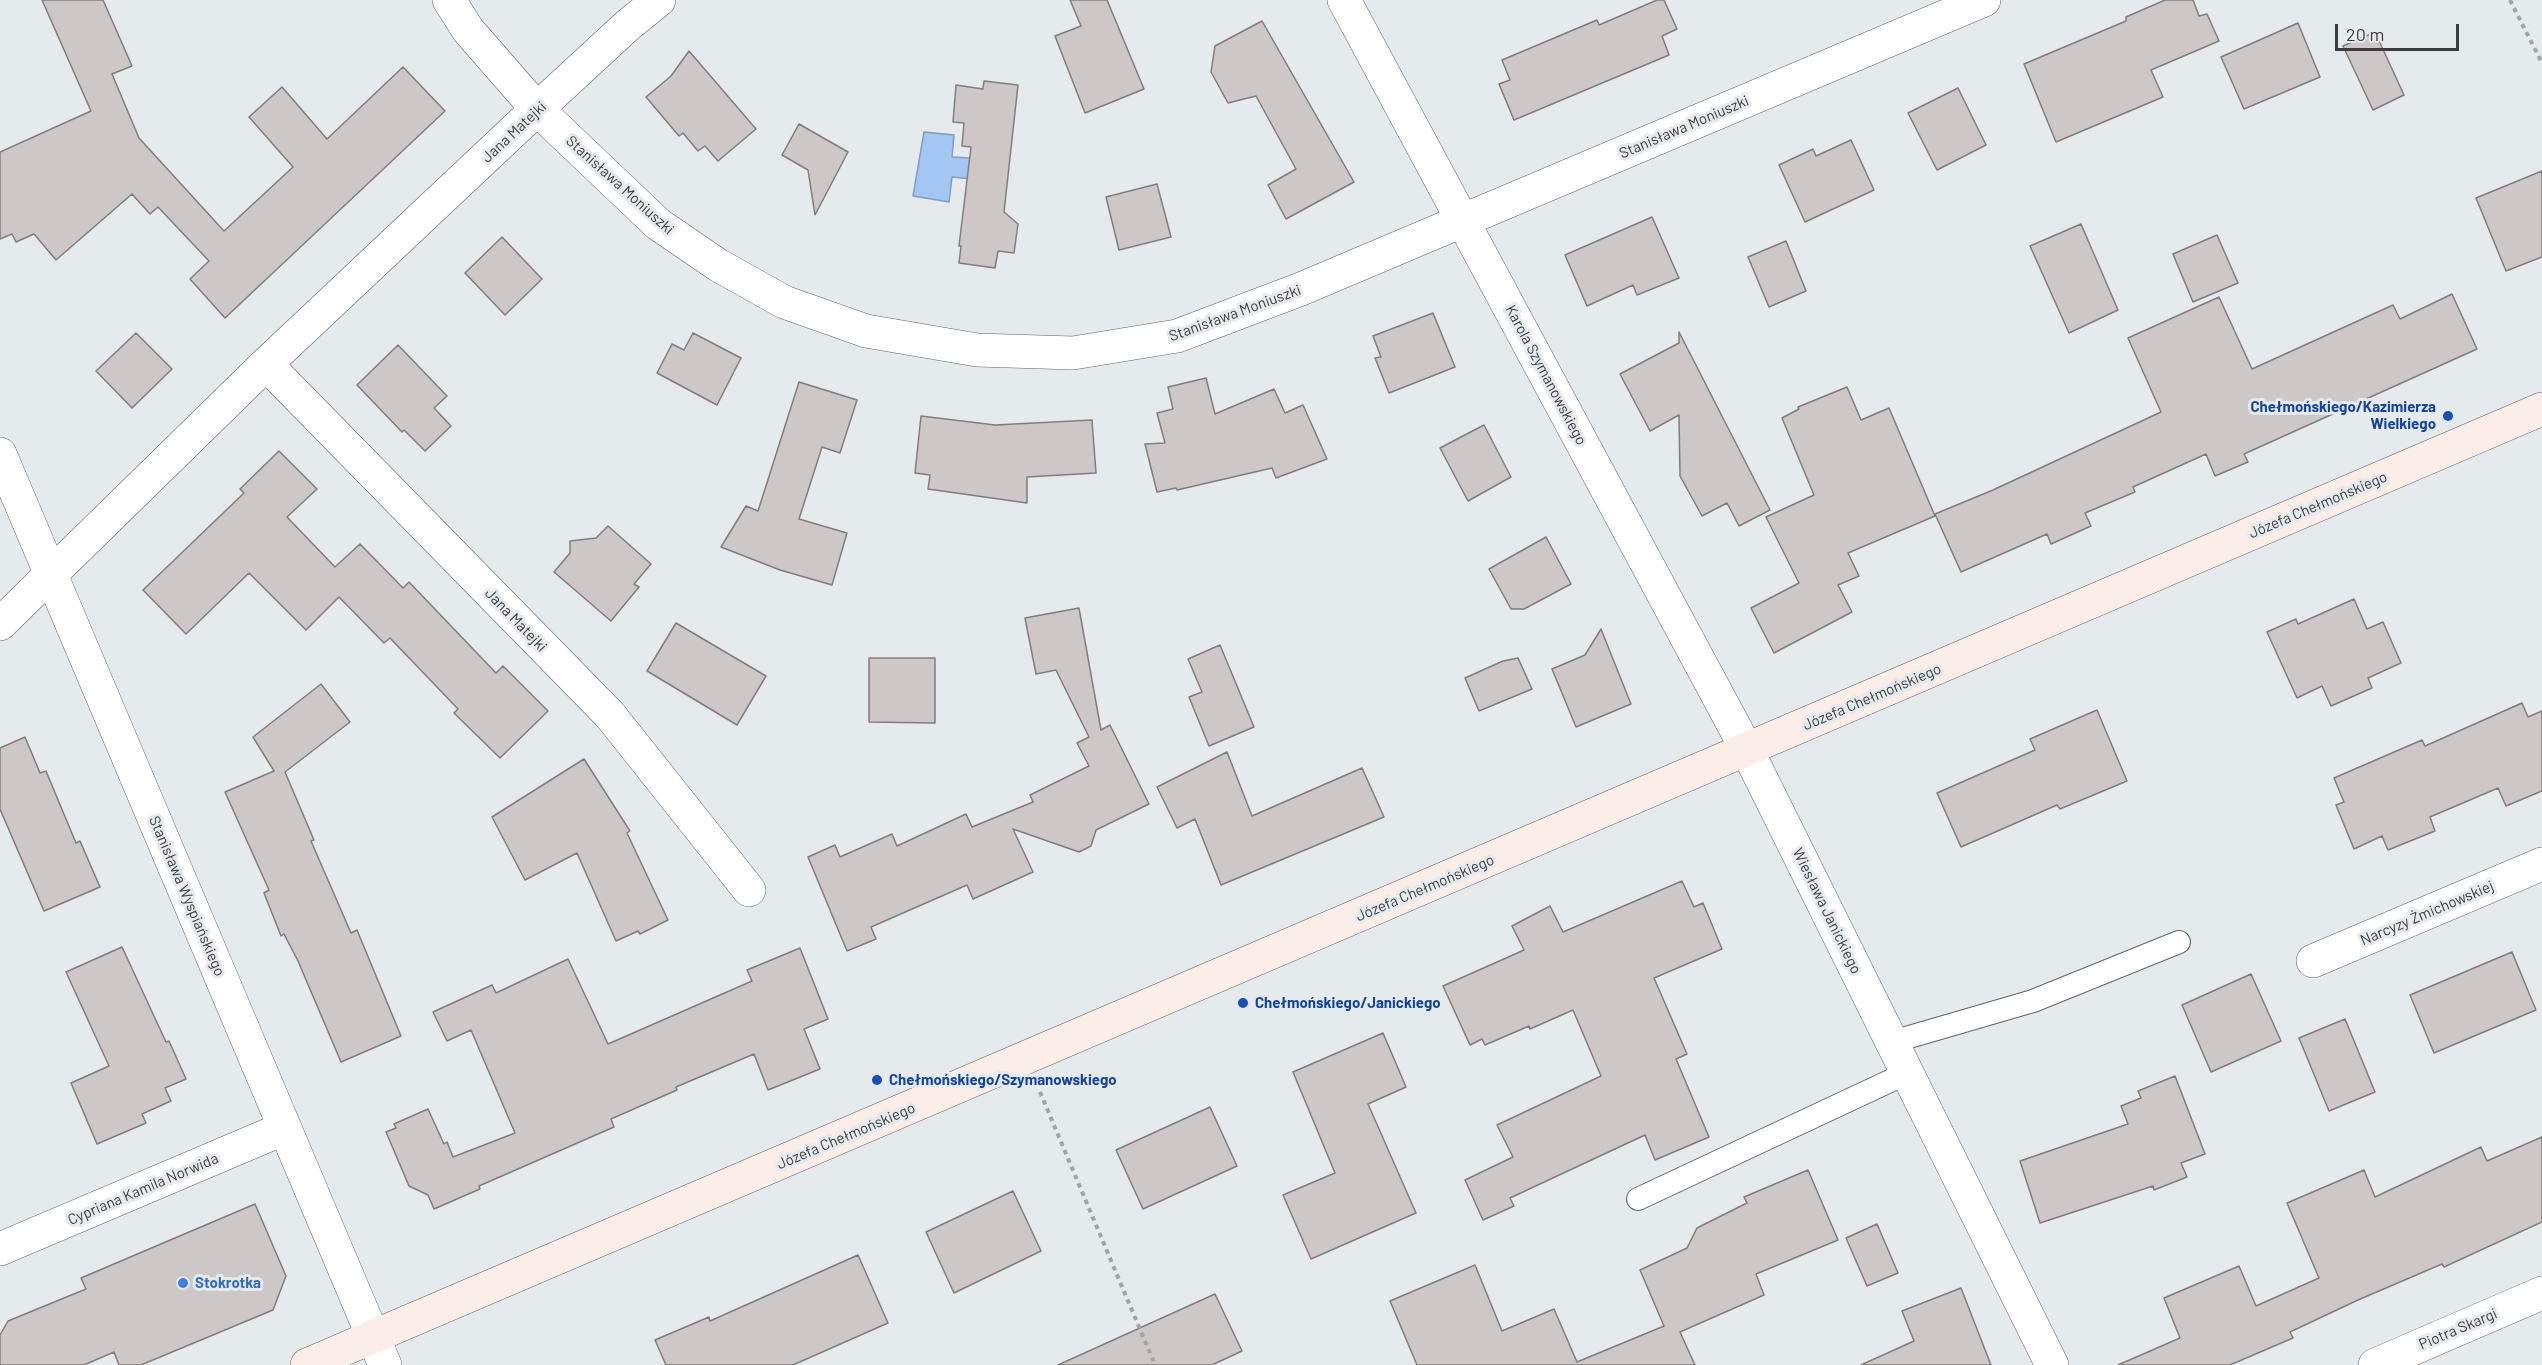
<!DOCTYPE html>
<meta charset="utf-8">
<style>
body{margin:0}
#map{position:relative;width:2542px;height:1365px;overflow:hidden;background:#e5eaed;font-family:Barlow,sans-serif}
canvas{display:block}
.scale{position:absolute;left:2335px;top:24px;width:124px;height:27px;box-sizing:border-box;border:3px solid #3a3c3e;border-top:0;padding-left:8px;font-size:18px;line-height:21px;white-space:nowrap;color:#3a3c3e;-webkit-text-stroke:4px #e5eaed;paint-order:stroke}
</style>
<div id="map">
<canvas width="2542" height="1365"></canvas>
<div class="scale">20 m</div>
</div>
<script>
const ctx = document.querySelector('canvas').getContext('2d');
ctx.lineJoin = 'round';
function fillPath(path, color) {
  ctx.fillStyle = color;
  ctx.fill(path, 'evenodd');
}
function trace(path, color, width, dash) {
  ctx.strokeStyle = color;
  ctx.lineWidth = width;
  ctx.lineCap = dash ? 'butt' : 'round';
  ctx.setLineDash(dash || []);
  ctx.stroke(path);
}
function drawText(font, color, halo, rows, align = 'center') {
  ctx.font = font + ' Barlow,sans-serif';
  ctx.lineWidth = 6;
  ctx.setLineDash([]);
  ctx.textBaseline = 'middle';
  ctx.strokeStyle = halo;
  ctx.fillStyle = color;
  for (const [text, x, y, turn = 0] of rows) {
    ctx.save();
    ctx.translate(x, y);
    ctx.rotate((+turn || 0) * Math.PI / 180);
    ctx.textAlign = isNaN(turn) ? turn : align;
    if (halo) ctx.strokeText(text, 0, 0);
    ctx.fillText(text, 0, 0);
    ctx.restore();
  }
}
const water = new Path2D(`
 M 924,132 L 954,135 L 952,157 L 972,158 L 971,179 L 952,177 L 949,202 L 913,196 Z`);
fillPath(water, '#a3c6f2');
trace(water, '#849dbc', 1.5);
const building = new Path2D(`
 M 42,0 L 103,0 L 132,66 L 112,74 L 139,138 L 224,231 L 293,167 L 249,117 L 282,87 L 327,139 L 403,67 L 445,111 L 225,318 L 190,279 L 209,261 L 158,207 L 150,214 L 132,194 L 56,260 L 34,234 L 16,242 L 12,234 L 0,239 L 0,152 L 91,111 Z
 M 1070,0 L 1107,0 L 1144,89 L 1085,113 L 1055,36 L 1081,26 Z
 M 1657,0 L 1664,0 L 1677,29 L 1662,36 L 1669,55 L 1514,120 L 1499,84 L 1510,80 L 1502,60 L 1597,20 L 1599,25 Z
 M 2165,0 L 2193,0 L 2199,16 L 2207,14 L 2219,41 L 2151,70 L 2163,97 L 2056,142 L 2024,64 L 2126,21 L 2126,17 Z
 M 1262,21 L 1354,182 L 1286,219 L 1268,185 L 1296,169 L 1256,96 L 1228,103 L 1211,72 L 1215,46 Z
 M 2298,23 L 2320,77 L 2244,109 L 2221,57 Z
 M 2375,32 L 2404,95 L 2373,110 L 2343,46 Z
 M 689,51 L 756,129 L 718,161 L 705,146 L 698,151 L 683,133 L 679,136 L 646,97 L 671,76 Z
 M 984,81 L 1018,85 L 1004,212 L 1018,224 L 1014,253 L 998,251 L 995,268 L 959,263 L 961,246 L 959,246 L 971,147 L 962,146 L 964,123 L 953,122 L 956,85 L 983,89 Z
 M 1958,88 L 1986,145 L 1937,170 L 1908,113 Z
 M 799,124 L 848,152 L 815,215 L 808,170 L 782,155 Z
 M 1851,140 L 1874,190 L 1805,222 L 1779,165 L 1813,149 L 1816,156 Z
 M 2542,171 L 2542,257 L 2506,271 L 2476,198 Z
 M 1157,184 L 1171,237 L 1119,250 L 1106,197 Z
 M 1652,217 L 1679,278 L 1637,295 L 1633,285 L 1587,306 L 1565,255 Z
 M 2081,224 L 2118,310 L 2069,333 L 2030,246 Z
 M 2217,235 L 2238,283 L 2193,302 L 2173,254 Z
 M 502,237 L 542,279 L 505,315 L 465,273 Z
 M 1786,241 L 1806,291 L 1769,307 L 1748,257 Z
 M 2452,294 L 2477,349 L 2244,454 L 2248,462 L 2215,476 L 2206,454 L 2133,487 L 2135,492 L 2085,513 L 2091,526 L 2051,544 L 2047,534 L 1961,572 L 1935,514 L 1993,490 L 2161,412 L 2128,338 L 2219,297 L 2252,369 L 2393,305 L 2400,319 Z
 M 1433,313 L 1455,367 L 1389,393 L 1375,358 L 1381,357 L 1373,336 Z
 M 1679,332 L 1770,510 L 1739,526 L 1727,503 L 1702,516 L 1680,476 L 1679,415 L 1650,431 L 1620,374 L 1679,343 Z
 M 136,333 L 172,369 L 132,408 L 96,371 Z
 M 693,333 L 741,358 L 717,405 L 657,373 L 672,344 L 684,350 Z
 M 398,345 L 447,396 L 434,408 L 451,426 L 425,451 L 404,430 L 402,432 L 357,385 Z
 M 1206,378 L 1215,414 L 1274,389 L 1285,413 L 1303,405 L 1327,459 L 1276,478 L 1272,468 L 1177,490 L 1176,488 L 1157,492 L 1145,444 L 1165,443 L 1157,413 L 1173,409 L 1168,387 Z
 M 799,382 L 857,400 L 840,453 L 822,447 L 799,519 L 847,533 L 832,585 L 780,570 L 721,547 L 746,506 L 758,511 Z
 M 1847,387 L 1861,420 L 1889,408 L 1935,516 L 1848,553 L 1859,576 L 1838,585 L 1852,612 L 1774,653 L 1751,608 L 1799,583 L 1766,517 L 1814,495 L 1782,418 L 1799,409 L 1798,407 Z
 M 921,416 L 995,425 L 1092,420 L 1096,473 L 1027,477 L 1027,503 L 928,489 L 930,475 L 915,473 Z
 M 1484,425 L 1511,477 L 1468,501 L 1440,448 Z
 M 279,451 L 317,489 L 287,517 L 335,567 L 360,544 L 403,588 L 409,582 L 496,673 L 503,666 L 548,711 L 500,758 L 454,713 L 458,709 L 390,638 L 384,643 L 339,597 L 306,630 L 249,573 L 186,634 L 143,590 L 244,493 L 240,489 Z
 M 608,526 L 651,564 L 634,584 L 639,587 L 611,621 L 554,572 L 570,553 L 570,541 L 596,538 Z
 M 1546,537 L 1571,584 L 1524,609 L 1511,609 L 1489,569 Z
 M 2354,599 L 2367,629 L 2383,622 L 2401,663 L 2368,678 L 2372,688 L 2331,706 L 2322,686 L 2297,698 L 2267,632 L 2296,619 L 2298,624 Z
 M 1079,608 L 1101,730 L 1110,725 L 1149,804 L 1096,830 L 1091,846 L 1079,852 L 1013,829 L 1033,872 L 973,899 L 967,885 L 871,927 L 876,939 L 847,951 L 808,857 L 835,845 L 840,857 L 892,834 L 897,846 L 966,814 L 972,827 L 1033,802 L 1030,795 L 1089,766 L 1077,743 L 1089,737 L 1056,670 L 1036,674 L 1025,618 Z
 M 676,623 L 766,676 L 737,725 L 647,671 Z
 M 1601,629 L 1631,704 L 1576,727 L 1552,669 L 1585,655 Z
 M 1220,645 L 1254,727 L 1209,746 L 1189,697 L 1202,692 L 1188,659 Z
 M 869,658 L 935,658 L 935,723 L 869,722 Z
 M 1518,658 L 1532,689 L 1479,711 L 1465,678 L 1503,661 Z
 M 321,684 L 350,722 L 285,772 L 314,840 L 311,841 L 351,933 L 357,930 L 401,1036 L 341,1062 L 298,961 L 284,934 L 281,936 L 264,893 L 269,890 L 225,792 L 274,771 L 253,737 Z
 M 2522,703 L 2528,717 L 2542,711 L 2542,791 L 2506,806 L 2498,788 L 2430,817 L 2435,831 L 2388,850 L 2382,836 L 2354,849 L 2336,805 L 2344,802 L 2334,778 L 2422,740 L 2425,746 Z
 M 2097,710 L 2127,781 L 2060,809 L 2057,805 L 1961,847 L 1937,793 L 2035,750 L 2030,739 Z
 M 25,737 L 40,773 L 46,771 L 76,843 L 80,841 L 100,887 L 44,911 L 0,809 L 0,748 Z
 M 1227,752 L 1252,816 L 1362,768 L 1384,817 L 1221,885 L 1195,819 L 1177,828 L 1157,787 Z
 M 584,759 L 630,831 L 627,833 L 668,920 L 640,934 L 638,931 L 616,941 L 577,853 L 525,880 L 492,817 Z
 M 1682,881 L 1694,907 L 1703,903 L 1722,949 L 1654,978 L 1687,1054 L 1676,1059 L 1709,1137 L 1655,1160 L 1645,1135 L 1510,1198 L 1514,1206 L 1483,1220 L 1465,1180 L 1513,1157 L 1497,1125 L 1601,1076 L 1573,1010 L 1530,1029 L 1529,1026 L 1485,1045 L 1482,1039 L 1470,1045 L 1443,986 L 1524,950 L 1512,926 L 1550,906 L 1563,932 Z
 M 122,947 L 166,1042 L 169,1041 L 186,1079 L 165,1088 L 171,1101 L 142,1114 L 146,1123 L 97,1144 L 71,1083 L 109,1066 L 66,972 Z
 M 800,948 L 828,1019 L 804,1029 L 820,1069 L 768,1090 L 754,1054 L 676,1087 L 677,1090 L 611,1119 L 614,1127 L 479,1186 L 480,1189 L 434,1209 L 428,1195 L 409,1186 L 386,1132 L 396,1128 L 394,1124 L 428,1109 L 444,1144 L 447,1142 L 453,1157 L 515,1133 L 471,1030 L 447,1041 L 433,1012 L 492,985 L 496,993 L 568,959 L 608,1044 L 752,981 L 747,970 Z
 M 2512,952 L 2536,1010 L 2434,1053 L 2410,995 Z
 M 2251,974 L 2281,1041 L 2211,1072 L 2182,1005 Z
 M 2345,1019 L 2375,1092 L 2329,1111 L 2299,1038 Z
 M 1383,1033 L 1406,1087 L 1368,1104 L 1416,1213 L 1311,1259 L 1283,1195 L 1335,1173 L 1293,1072 Z
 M 2175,1076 L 2205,1154 L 2181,1163 L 2187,1177 L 2154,1190 L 2153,1186 L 2040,1223 L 2020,1161 L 2128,1124 L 2121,1106 L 2141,1098 L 2138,1091 Z
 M 1210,1107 L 1237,1166 L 1143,1209 L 1116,1150 Z
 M 2542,1137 L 2542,1222 L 2444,1267 L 2442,1264 L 2358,1300 L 2290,1332 L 2293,1338 L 2230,1365 L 2118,1365 L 2180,1338 L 2164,1298 L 2239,1266 L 2256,1306 L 2319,1278 L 2287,1203 L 2364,1170 L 2375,1197 L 2481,1147 L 2487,1161 Z
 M 1808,1170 L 1838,1240 L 1756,1274 L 1764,1295 L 1680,1332 L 1695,1365 L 1417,1365 L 1390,1301 L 1475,1265 L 1502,1331 L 1554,1309 L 1577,1362 L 1664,1326 L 1640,1270 L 1687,1248 L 1697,1228 L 1747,1203 L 1744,1197 Z
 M 1013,1191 L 1041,1251 L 954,1293 L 926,1232 Z
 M 255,1204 L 286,1276 L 273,1310 L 141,1365 L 119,1365 L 114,1352 L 84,1365 L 0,1365 L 0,1335 L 8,1321 L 86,1289 L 81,1278 Z
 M 1877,1224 L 1898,1273 L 1867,1286 L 1846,1238 Z
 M 858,1255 L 888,1323 L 793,1365 L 666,1365 L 655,1340 L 709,1317 L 710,1321 Z
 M 1961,1288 L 1991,1365 L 1861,1365 L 1914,1341 L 1902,1311 Z
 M 1215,1294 L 1242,1351 L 1212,1365 L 1058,1365 Z`);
fillPath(building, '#cdc7c7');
trace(building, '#827d7c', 1.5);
const lane = new Path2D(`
 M 1892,1042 L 2033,1001 L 2179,942
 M 1638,1199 L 1907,1073`);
const street = new Path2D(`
 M 449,0 L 468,30 L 537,109 L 658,224 L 718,265 L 784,302 L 866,331 L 977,350 L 1073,353 L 1177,336 L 1301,289 L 1984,0
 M 1344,0 L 1747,750 L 2052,1365
 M 266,364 L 610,715 L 749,890
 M 0,454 L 385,1365
 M 0,624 L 266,364 L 537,109 L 628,25 L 659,0
 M 2313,961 L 2542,864
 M 0,1249 L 285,1128
 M 2375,1365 L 2542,1293`);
const secondary = new Path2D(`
 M 307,1365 L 2542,409`);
trace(lane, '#606467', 24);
trace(street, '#606467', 34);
trace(secondary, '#606467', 34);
trace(new Path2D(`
 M 2510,0 L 2542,63
 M 1040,1092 L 1155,1365`), '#a1a5a7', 4, [4.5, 4.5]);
trace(lane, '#fff', 22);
trace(street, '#fff', 33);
trace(secondary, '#fbede8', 33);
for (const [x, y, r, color] of [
 [2448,416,6,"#1a4fb4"],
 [1243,1003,6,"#1a4fb4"],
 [877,1080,6,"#1a4fb4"],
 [183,1283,6,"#3f7fe0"]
]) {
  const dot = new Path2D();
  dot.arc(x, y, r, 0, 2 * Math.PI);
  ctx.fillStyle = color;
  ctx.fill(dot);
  trace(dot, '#e5eaed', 2);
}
drawText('15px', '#3a3c3e', '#e5eaed', [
 ["Stanisława Moniuszki",1684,127,-23],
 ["Jana Matejki",514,132,-43],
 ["Stanisława Moniuszki",620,185,42],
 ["Stanisława Moniuszki",1235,313,-20],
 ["Karola Szymanowskiego",1546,375,62],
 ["Józefa Chełmońskiego",2318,505,-23],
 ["Jana Matejki",516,620,46],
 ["Józefa Chełmońskiego",1872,697,-23],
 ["Józefa Chełmońskiego",1425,888,-23],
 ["Stanisława Wyspiańskiego",187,896,67],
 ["Wiesława Janickiego",1827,911,64],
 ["Narcyzy Żmichowskiej",2427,913,-23],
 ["Józefa Chełmońskiego",846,1136,-23],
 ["Cypriana Kamila Norwida",143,1189,-23],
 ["Piotra Skargi",2458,1329,-23]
]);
drawText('bold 15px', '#164399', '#e5eaed', [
 ["Chełmońskiego/Kazimierza",2436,407,"right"],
 ["Wielkiego",2436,424,"right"],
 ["Chełmońskiego/Janickiego",1255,1003],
 ["Chełmońskiego/Szymanowskiego",889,1080]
], 'left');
drawText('bold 15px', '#366cbe', '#e5eaed', [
 ["Stokrotka",195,1283]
], 'left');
</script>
